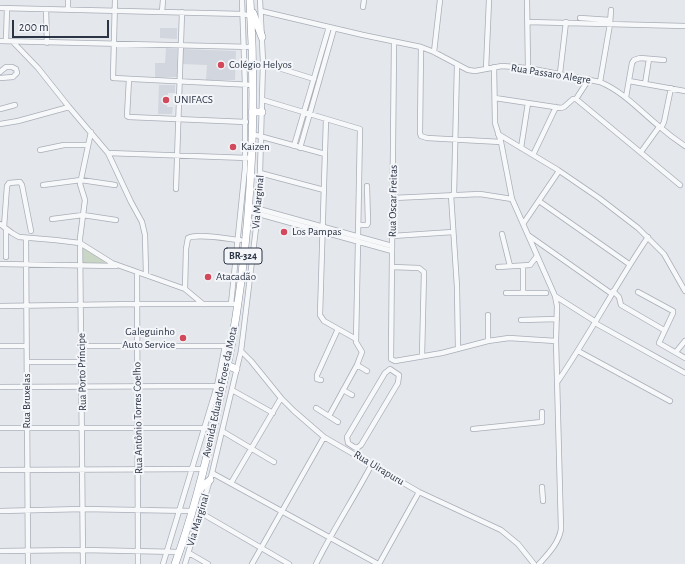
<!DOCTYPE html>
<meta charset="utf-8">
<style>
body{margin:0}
#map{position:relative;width:685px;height:564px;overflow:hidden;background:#e4e7ec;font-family:"Alegreya Sans",sans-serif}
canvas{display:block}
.scale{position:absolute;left:12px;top:20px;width:97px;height:18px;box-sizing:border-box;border:2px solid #2b3445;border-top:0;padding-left:5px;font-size:12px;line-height:14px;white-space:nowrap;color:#2b3445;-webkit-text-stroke:3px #f4f6f9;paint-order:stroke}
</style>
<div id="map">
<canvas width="685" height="564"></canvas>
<div class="scale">200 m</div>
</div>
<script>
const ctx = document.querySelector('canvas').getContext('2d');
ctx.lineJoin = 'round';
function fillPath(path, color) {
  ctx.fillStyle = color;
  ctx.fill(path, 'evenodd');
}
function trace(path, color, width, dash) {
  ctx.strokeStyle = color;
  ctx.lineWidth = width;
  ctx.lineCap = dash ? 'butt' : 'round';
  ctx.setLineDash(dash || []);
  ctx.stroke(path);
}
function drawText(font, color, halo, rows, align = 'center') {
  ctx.font = font + ' "Alegreya Sans",sans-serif';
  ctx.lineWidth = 4;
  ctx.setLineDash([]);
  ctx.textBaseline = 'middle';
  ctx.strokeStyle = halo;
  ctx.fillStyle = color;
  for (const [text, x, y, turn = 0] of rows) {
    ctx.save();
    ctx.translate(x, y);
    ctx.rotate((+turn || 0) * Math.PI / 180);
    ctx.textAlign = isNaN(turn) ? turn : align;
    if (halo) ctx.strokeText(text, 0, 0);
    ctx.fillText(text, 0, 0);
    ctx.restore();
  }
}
fillPath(new Path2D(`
 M 160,28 L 177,28 L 177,39 L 160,38 Z
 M 166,48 L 177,49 L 177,77 L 155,77 L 155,63 L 165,63 Z
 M 182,49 L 236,51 L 235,80 L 206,80 L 207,65 L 182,64 Z
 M 159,85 L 175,85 L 175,93 L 168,93 L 167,107 L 173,107 L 172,114 L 158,114 Z`), '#d2d6de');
fillPath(new Path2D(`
 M 82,246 L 106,261 L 104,263 L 82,264 Z`), '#c9d6c5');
const minor = new Path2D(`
 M 68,0 L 68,9
 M 115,0 L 113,78 L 253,85
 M 527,0 L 528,68
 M 363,7 L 364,0
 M 0,8 L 243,14 L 251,16
 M 46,9 L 47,43
 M 261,11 L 363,35 L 421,47 L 434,52 L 468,70 L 475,71 L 502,66 L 528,68 L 600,82 C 624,92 640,111 660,127 C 668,134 676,140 685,146
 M 162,12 L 163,0
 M 580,18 L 610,20
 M 528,22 L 685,26
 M 0,41 L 252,47
 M 6,41 L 7,8
 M 13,42 L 38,68 L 69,107 L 108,153 L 131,202 L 142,222 L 145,235 L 146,274
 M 394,42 L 391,359 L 395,361 L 442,353 L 488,341 L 509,338 L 556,341
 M 421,47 L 420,133 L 421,136 L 427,138 L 501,142
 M 434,52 L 440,0
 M 494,67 L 495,123 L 501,142 L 512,199 L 555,296 L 557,306 L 556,341 L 561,529 C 559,543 548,554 539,564
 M 282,69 L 314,79
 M 486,69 L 489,0
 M 0,72 L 6,67 L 12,67 L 16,69 L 17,73 L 13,77 L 0,78
 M 560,73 L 566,22
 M 129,79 L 127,116 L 129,117 L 246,122
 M 629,81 L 685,91
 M 600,82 L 610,24 L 611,10
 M 645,84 L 649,59
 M 626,97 L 632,63 L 634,60 L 640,58 L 664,60
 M 495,98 L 561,108 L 564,107 L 573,99 L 576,99
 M 576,99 L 680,185
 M 576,99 L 589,79
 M 263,100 L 360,129 L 358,237
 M 0,109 L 15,105
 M 326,119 L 320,315 L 324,321 L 356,339
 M 0,124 L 18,121 L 69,107
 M 661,128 L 664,122 L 671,88
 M 252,134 L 325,154
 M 498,134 L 558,170 L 599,198 L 638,228 L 664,254 L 685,291
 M 294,146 L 329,27
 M 300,148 L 334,29
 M 521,148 L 528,103
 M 40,150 L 64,145 L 88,145
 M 641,152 L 659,127
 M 108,153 L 248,158
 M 533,155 L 556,107
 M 260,173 L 324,190
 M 43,185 L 81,180 L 115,185
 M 176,189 L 182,12
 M 451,195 L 457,287 L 458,349
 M 454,195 L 457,65
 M 393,198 L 480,194 L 512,199
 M 539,201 L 629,264
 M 248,206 L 392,246
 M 248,211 L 392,251
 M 52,219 L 83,215 L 85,200 L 80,184 L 91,132
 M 0,224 L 12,233 L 19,237 L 55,240 L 80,243 L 112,263 L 185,289 L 203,304
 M 523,224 L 559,171
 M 359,225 L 367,225 L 368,223 L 367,186
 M 4,227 L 7,186 L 9,183 L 20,182 L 22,185 L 31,231
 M 502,234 L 510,266
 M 528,235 L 612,294
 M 392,236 L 453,232
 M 26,238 L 28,564
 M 6,257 L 6,229
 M 0,264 L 116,266
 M 523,266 L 523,293
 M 392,267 L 419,268 L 424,272 L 422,356
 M 498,267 L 530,265 L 537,256
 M 137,272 L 138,564
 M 185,289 L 186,249 L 188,238 C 198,233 228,239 240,240
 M 613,291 L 619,297 L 621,305 L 664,330
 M 638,292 L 673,311 L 673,313 L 659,343 L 685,358
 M 506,293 L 546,293
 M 555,296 L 596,322
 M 231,304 L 245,168 L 245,85 L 242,0
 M 0,306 L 137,304 L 234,304
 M 488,315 L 488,341
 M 521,320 L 557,319
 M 595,323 L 685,373
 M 0,346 L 26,346
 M 82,346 L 228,346
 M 241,351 L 251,361 L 281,398 L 294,411 L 324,437 L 419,492 L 501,530 L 518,544 L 534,564
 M 578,351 L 670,401
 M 676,352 L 685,341
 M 27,362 L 82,362
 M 357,365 L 367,371
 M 390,369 L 399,375 L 398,383 L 361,445 L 357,448 L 354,447 L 348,443 L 347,437 L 385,373 Z
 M 321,380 L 317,379 L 317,375 L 338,329
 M 558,381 C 590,334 616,284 648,237
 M 0,387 L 218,386
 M 232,390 L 273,413
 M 343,390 L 352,395
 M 316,408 L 338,422
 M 329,416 L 357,365 L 362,352 L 356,342 L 358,242
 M 0,428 L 213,428
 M 473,429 L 542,422 L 542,412
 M 222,431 L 274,462
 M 0,470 L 203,469
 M 212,473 L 378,564
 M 231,483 L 281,398
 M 542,487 L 543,501
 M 0,511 L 83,509 L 192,511
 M 201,513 L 289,564
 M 0,551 L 83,550 L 180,552
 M 189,553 L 208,564
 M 83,564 L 80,238 L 83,215 L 116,220
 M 163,564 L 217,386 L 225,346
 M 185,564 L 212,473 L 241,351 L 247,302 L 256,228 L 260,173 L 263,62 L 260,0
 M 252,564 L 324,437
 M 316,564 C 333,530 354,498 372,464
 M 379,564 L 419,492`);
const highway = new Path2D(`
 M 253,13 L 262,37
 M 252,112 L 262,112
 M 227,365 L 236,369
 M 199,493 L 201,488 L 210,480
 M 175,564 C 193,515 206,463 217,412 C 221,391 227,369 231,347 C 251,233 257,115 250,0`);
trace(minor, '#a9aeb7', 6);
trace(highway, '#8b94a3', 8);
trace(minor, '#f7f8fa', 4.5);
trace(highway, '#fff', 7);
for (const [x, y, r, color] of [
 [221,65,4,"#d1495b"],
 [166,100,4,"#d1495b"],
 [233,147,4,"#d1495b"],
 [284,232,4,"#d1495b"],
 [208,277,4,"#d1495b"],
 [183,338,4,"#d1495b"]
]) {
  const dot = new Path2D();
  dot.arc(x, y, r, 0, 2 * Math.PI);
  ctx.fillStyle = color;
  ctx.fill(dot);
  trace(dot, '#f4f6f9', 1.5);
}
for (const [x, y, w] of [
 [243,256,38]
]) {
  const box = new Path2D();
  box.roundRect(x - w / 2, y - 8, w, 16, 3);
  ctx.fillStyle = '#f4f6f9';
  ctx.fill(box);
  trace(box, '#2b3445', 1);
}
drawText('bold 10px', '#2b3445', null, [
 ["BR-324",243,256]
]);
drawText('11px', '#2b3445', '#f4f6f9', [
 ["Colégio Helyos",229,65],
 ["UNIFACS",174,100],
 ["Kaizen",241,147],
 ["Los Pampas",292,232],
 ["Atacadão",216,277],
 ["Galeguinho",175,332,"right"],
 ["Auto Service",175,345,"right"]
], 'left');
drawText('11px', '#2b3445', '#f4f6f9', [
 ["Rua Passaro Alegre",551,74,9],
 ["Rua Oscar Freitas",393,201,-89],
 ["Via Marginal",258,202,-85],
 ["Rua Porto Príncipe",82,372,-91],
 ["Avenida Eduardo Froes da Mota",220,392,-78],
 ["Rua Bruxelas",27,401,-90],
 ["Rua Antônio Torres Coelho",138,418,-91],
 ["Rua Uirapuru",379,468,31],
 ["Via Marginal",198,520,-73]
]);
</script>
